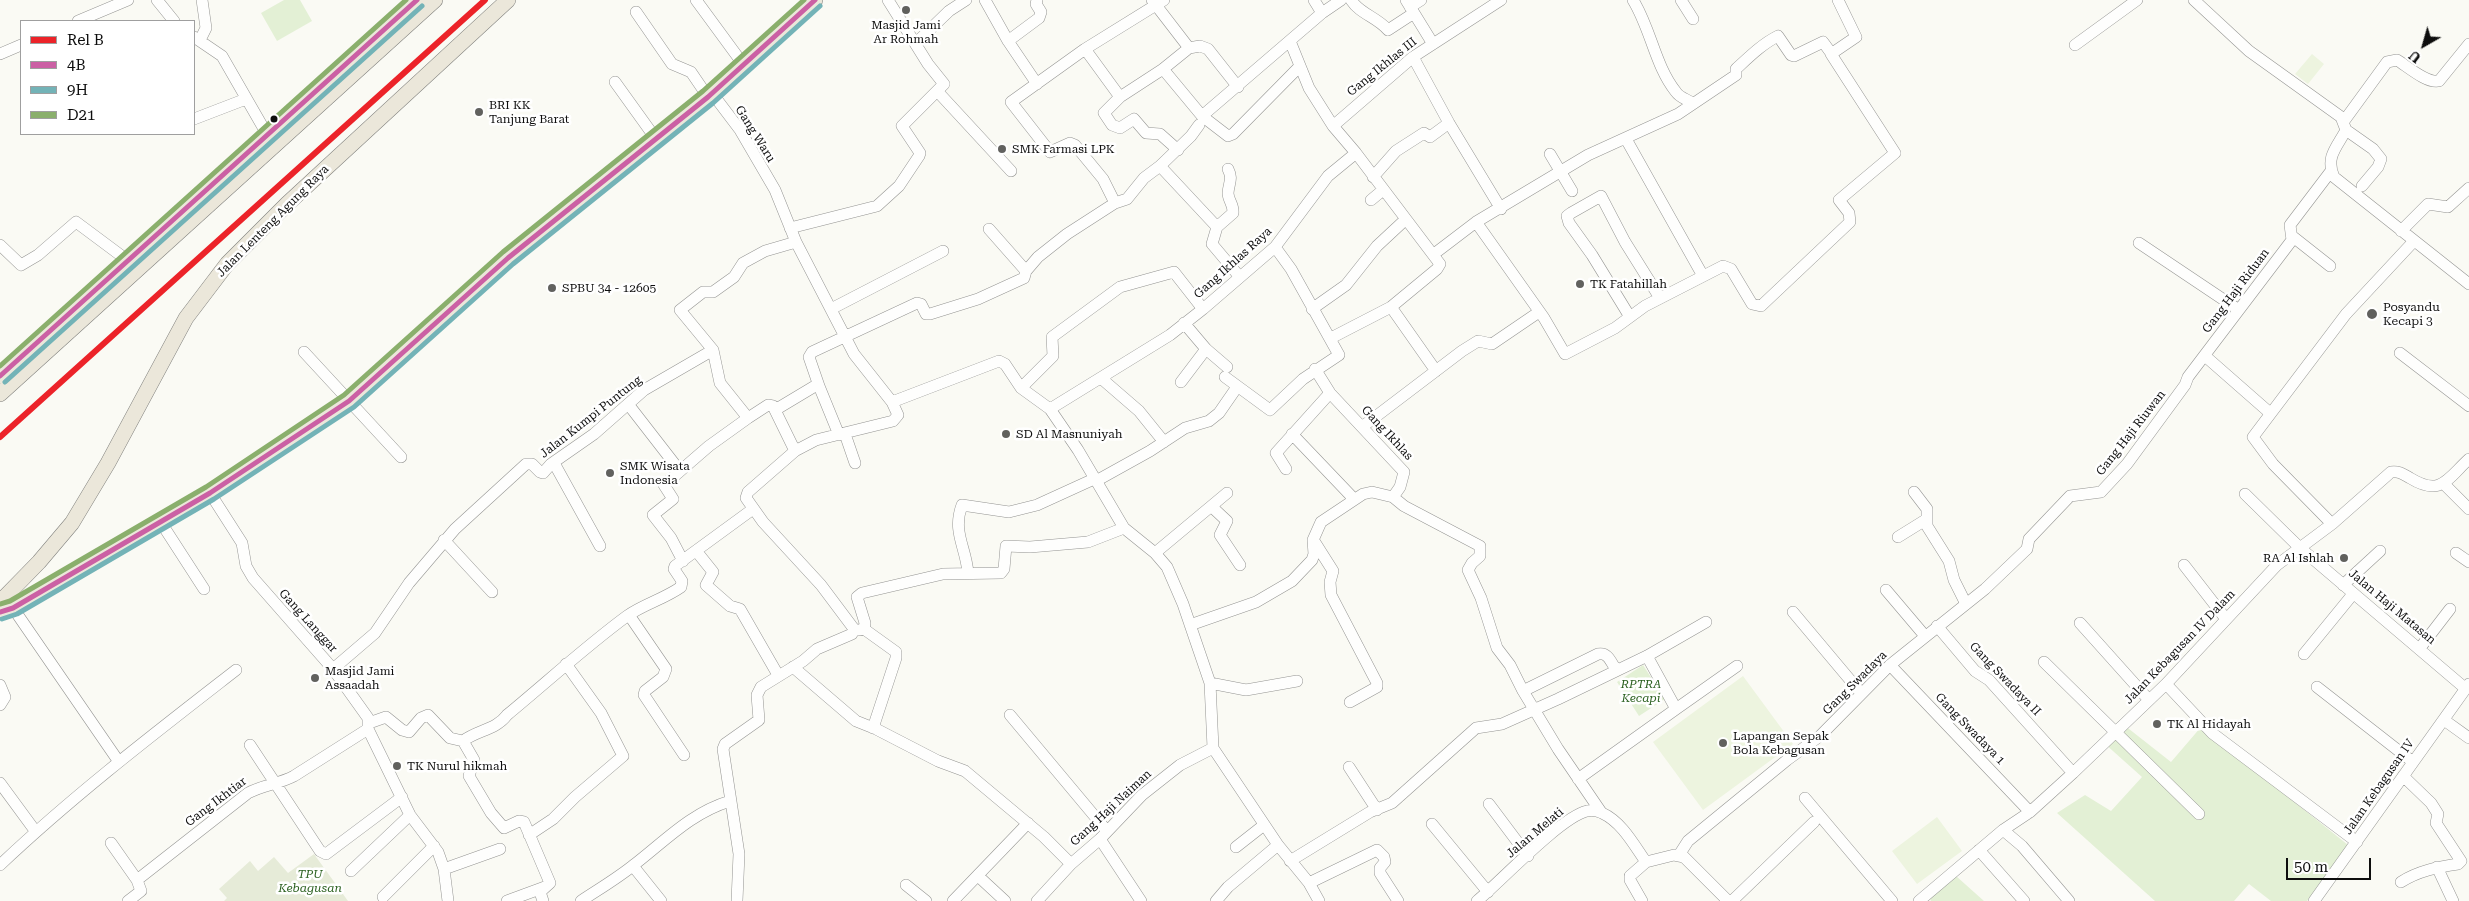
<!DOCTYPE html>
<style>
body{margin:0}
#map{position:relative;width:2469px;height:901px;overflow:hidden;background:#fafaf4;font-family:"Roboto Serif",serif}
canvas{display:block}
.legend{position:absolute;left:20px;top:20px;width:175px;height:115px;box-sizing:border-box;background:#fff;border:1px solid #9f9f9f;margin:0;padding:6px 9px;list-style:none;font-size:15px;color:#0e0e0e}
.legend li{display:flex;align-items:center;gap:10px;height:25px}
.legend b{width:25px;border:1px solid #9f9f9f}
.north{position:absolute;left:2399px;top:20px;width:50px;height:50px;-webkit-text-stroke:4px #fff;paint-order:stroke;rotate:218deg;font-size:14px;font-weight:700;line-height:20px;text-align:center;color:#0e0e0e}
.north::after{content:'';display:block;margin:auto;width:18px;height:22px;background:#0e0e0e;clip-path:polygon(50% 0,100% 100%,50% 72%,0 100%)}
.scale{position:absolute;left:2286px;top:858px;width:85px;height:22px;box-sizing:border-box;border:2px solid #0e0e0e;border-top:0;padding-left:6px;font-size:15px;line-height:18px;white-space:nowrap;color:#0e0e0e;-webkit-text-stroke:4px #fff;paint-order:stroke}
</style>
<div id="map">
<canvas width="2469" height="901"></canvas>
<ul class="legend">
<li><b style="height:6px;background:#ec2329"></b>Rel B</li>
<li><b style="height:6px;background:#cb60a4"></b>4B</li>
<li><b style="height:6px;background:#73b3b7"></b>9H</li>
<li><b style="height:6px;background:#8aaf6c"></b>D21</li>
</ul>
<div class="north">U</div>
<div class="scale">50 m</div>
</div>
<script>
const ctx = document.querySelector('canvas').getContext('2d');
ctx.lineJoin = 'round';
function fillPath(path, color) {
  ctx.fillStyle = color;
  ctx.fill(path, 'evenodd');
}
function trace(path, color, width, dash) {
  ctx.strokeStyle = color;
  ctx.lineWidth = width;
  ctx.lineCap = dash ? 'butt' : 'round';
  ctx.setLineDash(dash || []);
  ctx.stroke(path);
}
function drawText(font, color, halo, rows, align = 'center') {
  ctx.font = font + ' "Roboto Serif",serif';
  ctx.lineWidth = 5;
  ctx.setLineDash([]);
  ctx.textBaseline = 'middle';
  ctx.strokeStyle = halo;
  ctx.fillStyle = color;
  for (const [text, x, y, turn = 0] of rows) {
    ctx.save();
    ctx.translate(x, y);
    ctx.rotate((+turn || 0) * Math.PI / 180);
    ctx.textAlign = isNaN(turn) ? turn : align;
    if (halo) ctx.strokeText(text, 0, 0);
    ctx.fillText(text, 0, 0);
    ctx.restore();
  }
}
fillPath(new Path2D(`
 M 284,0 L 300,0 L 312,21 L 277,41 L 261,13 Z
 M 1643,665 L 1665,699 L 1639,716 L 1617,682 Z
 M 2124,725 L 2171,762 L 2201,727 L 2348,845 L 2307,901 L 2271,901 L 2249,884 L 2234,901 L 2155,901 L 2057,813 L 2085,795 L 2111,811 L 2142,777 L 2104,743 Z
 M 1956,876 L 1984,901 L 1931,901 L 1929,896 Z`), '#e3f0d5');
fillPath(new Path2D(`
 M 314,854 L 348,901 L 224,901 L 227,898 L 219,889 L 250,861 L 258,871 L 274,857 L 288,873 Z`), '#e6ebd8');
fillPath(new Path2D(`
 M 2312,54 L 2324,64 L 2308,84 L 2295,74 Z
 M 1743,676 L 1793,744 L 1703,810 L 1653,742 Z
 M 1937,817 L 1962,851 L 1917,884 L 1892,851 Z`), '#edf4df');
const minor = new Path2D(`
 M 157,0 L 174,21
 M 696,0 L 743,64
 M 985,0 L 1008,41 L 1037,84
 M 1152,0 L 1189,48 L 1163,69 L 1120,97 L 1104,113 L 1112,125 L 1120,128 L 1134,119 L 1146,133 L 1160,134 L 1178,150
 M 1351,0 C 1360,14 1377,17 1388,30 L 1414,13
 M 1406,0 L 1433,44
 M 1633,0 C 1651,29 1655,66 1676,92 C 1680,98 1687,99 1692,103
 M 1681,0 L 1693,19
 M 2194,0 L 2249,51 L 2341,117 L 2346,130 C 2337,147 2325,157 2334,177 L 2469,284
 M 1410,7 L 1421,0
 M 636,12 L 672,64 L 691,72 L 708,97
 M 1322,13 L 1341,0
 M 78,21 L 128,0
 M 194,37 L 222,56 L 268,136
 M 200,40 L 206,28 L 202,0
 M 1008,41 L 1039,18 L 1041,12 L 1036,4 L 1037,0
 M 1290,41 L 1309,88 L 1333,126 L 1356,153 L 1440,264 L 1437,269 L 1391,307 L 1331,338
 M 916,43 L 949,11 L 966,0
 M 2075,45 L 2137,0
 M 1189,48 L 1200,46 L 1208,49 L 1238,87
 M 1085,49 L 1120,97
 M 0,54 L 21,45
 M 1413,57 L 1449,123 L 1501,209
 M 1163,69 L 1202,116 L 1228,136 L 1233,134 L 1300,66
 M 615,82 L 656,139
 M 938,92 L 1011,171
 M 712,93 L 740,130 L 775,190 L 796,242 L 854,354 L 892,402 L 898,415 L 893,421 L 816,440 L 795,451
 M 1202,116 L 1322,13 L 1314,0
 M 194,119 L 246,99
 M 2344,121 L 2387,62 L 2397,60 C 2407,66 2427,84 2439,81 L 2469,44
 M 1199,125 L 1191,136 L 1160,166 L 1217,227
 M 1333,126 L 1413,57 L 1501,0
 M 2346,130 L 2373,149 L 2381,159 L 2378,167 L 2362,186
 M 1626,139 L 1703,276
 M 1550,154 L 1572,191
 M 1228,169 C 1233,179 1229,182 1228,193 C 1228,200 1234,205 1233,213 L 1217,227 L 1212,244 L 1239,276
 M 1373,177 L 1396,151 L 1424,133 L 1430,137 L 1449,123
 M 1371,200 L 1383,190
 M 1115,203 L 1103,179 L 1075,145 L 1070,143 L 1050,152 L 1011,102 L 1085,49 L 1164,0
 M 1476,222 L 1544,318 L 1565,354 L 1615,328 L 1645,306 L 1723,266 L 1731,269 L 1752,304 L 1761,306 L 1850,222 L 1849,213 L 1839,200 L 1895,153 L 1831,54 L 1856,37 L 1838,0
 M 790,228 L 877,206 L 899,186 L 919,156 L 920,153 L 902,126 L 944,84 L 928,64 L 888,0
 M 2401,231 L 2428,204 L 2448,207 L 2469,188
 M 2292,236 L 2330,266
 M 2139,243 L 2239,310
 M 0,245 L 21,265 L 38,255 L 76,222 L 127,260
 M 1434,254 L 1476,222 L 1588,155 L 1678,114 L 1736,75 L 1736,69 C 1749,57 1762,44 1778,36 L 1791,55 L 1794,56 L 1823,42 L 1831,53
 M 1026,271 L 1038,257 L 1067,234 L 1115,203 L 1127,199 L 1144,178 L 1160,166
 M 1391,307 L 1436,371
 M 831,309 L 943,251
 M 1312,309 L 1346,285 L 1377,246 L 1406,219
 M 1630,317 L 1592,255 L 1569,223 L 1567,216 L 1571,213 L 1601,196 L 1625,242 L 1660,298
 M 1184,323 L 1206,349 L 1227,367
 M 304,352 L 401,457
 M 2400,353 L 2469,406
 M 2205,356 L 2270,413
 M 1315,369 L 1330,393 L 1404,472 L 1400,487 L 1393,497
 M 1225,377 L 1270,410 L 1303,379 L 1339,355 L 1291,269 L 1275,247
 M 1102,379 L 1139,411 L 1164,442
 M 1181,382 L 1206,349
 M 819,386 L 809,357 L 812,352 L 917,303 L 921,304 L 926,314 L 930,314 L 978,299 L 1024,278 L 1026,271 L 989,229
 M 1021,388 L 1053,356 L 1052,337 L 1120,287 L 1174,272 L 1203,309
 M 892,402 L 999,361 L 1005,364 L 1021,388 L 1050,409 L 1078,450 L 1124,528 L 1155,553 L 1167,567 L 1183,604 L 1210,683 L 1213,748 L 1278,845 L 1309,883 L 1319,901
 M 628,404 L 680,471
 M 1050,409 L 1170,335 L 1203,309 L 1275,247 L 1328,176 L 1356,153
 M 775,410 L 815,386 L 819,386 L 839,435
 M 1362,427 L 1462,351 L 1478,341 L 1492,344 L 1539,312
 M 845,434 L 855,463
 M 1292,434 L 1354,499
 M 554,463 L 600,546
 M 1286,469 L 1276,453 L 1330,393
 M 1096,481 L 1150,451 L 1185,428 L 1209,421 L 1219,413 L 1237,387
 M 2443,483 L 2469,509
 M 1914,492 L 1927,509 L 1927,526 L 1949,561 L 1954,580 L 1966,604
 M 210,493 L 242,543 L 246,566 L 253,578 L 333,669 L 368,718 L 368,729 L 410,815 L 438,852 L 444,869 L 448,901
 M 2245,494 L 2299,547 L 2466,689
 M 1212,507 L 1227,521 L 1220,535 L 1240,565
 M 160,521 L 204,589
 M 2332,524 L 2273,464 L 2253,437 L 2346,314 L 2414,241
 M 1898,537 L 1927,519
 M 444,540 L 492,592
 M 1314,541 L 1333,571 L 1330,582 L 1331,595 L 1377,683 L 1377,687 L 1350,702
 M 697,552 L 713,572 L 706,585 L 730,606 L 740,609 L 778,675
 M 1155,553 L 1227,493
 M 2456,553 L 2469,562
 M 683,561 L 671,538 L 653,515 L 673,499 L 664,485 L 709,446 L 748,418
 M 2184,565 L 2226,619
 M 968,573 C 966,547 952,532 962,505 L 1009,512 L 1037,505 L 1094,479
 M 2343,585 L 2380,551
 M 1886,590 L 1925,636
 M 13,608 L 119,762
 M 1793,612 L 1861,693
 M 629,615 L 666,669 L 663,677 L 645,691 L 644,695 L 684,755
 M 2080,623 L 2149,700
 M 1190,625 L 1256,602 L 1292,581 L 1312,560 L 1314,554 L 1313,540 L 1321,522 L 1363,494 L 1372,492 L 1393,497 L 1404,506 L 1480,546 L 1480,556 L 1472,563 L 1468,570 L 1481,598 L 1497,648 L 1510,665 L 1523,691
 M 1937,626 L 1975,671 L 1989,680 L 2073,773
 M 864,629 L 865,623 L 857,597 L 862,593 L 943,574 L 1001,573 L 1004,569 L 1006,546 L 1030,547 L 1088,542 L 1124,528
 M 858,630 L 864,629 L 896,652 L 896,658 L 873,728
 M 2420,648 L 2450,609
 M 2304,654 L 2353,594
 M 2044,662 L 2199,814
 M 1890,665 L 2030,812
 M 793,667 L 856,721 L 876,729 L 938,761 L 965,771 L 1044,837 L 1071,864
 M 333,669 L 375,633 L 409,583 L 455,529 L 526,464 L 532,464 L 540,472 L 543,473 L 551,464 L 594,434 L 644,390 L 713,350
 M 1210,683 L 1246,690 L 1297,681
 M 2166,684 L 2212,733 L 2357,842
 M 0,685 L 5,697 L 0,705
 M 2317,687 L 2413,762
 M 1676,709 L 1737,666
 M 1010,715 L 1107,831
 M 2444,720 L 2469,738
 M 369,723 L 386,717 L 402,730 L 409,732 L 421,718 L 428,715 L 450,738 L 463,741 L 474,760 L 469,776 L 491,813 L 504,828 L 519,821 L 524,822 L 550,883 L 540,892 L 543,901
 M 463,741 C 477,730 496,730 507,715 C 547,682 585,647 627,616 C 644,604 664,599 681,587 L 682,581 L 674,569 L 675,566 L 753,509
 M 250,745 L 320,851 L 326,854 L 402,797
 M 1349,767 L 1377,810
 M 1578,779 L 1676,709 L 1647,656
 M 0,783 L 36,832
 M 1805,798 L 1892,901
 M 1489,804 L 1528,856
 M 1601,812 L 1558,749 L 1523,691 L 1598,654 C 1608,652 1611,662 1616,670
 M 1432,824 L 1488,892
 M 2003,830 L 2022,846 L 2069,901
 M 529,835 L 553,819 L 575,797 L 623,756 L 601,713 L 566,664
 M 1100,839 L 1141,901
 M 111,843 L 137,880
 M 1236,847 L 1264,825
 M 1979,850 L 2024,901
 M 1679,855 L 1688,841 L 1787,760 L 1820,736 L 1890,665 L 1985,589 L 2027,549 L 2029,539 L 2070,496 L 2101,492 L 2127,464 L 2185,385 L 2188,377 L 2292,240 L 2290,225 L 2331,171
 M 1290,861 L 1370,812 L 1392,803 L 1476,728 L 1502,724 L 1558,699 L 1647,656 L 1706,622
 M 0,865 C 74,795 155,733 236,670
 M 633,866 L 661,901
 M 2437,867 L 2453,901
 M 444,869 L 500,849
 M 351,871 L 410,815
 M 978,876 L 1005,901
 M 2401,882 C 2418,871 2438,867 2458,864 L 2461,861 L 2436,823 L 2438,814 L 2431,803 L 2403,776
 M 1309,883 L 1377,850 L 1384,857 L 1385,862 L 1380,868 L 1380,873 L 1398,901
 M 906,885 L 926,901
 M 383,897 L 434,846
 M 128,901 L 141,891 L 137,880 L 248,793 C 263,785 279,784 294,776 L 368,729
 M 507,901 L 545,887
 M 581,901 C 599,889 618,878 635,864 C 666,840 691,813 730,801
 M 737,901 L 739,854 L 723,749 L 725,744 L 759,720 L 757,695 L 761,687 L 803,661 L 817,649 L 852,634 L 854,629 L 821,585 L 763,522 L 746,498 L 748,492 L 795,451 L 773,406 L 768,405 L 748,418 L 720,383 L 713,350 L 680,310 L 703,292 L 713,292 L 734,277 L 743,263 L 765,251 L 796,242
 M 953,901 L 1028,823
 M 1037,901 L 1071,864 L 1100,839 L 1142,795 L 1180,765 L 1213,748
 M 1216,901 L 1228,887 L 1278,845
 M 1477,901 C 1501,881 1561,817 1587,811 C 1592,810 1598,811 1602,813 C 1622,822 1634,845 1646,862 L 1674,855 L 1684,857 L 1728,901
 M 1642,901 L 1630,880 L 1630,876 L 1646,862
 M 1732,901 L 1814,822
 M 1919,901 L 2003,830 L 2030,812 L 2073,773 L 2166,684 L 2277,565 L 2332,524 L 2391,472 C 2399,471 2403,474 2410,478 C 2441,497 2447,479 2469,459
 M 2314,901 L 2469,684`);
const major = new Path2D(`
 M 0,376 C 137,249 280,128 417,0
 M 0,394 L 435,0
 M 0,602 L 39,562 L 72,523 L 108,463 L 186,318 L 227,264 L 287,204 L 508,0
 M 0,612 L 13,608 L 210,493 L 349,401 L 508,258 L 708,97 L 815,0`);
trace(minor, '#949492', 12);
trace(major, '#82827f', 16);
trace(minor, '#fefefd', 11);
trace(major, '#ebe7da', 15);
trace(new Path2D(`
 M 0,376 L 417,0
 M 0,612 L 13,608 L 210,493 L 349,401 L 508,258 L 708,97 L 815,0`), '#cb60a4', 5);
trace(new Path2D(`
 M 5,382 L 422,6
 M 2,619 L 17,614 L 214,499 L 354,407 L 513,264 L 713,103 L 820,6`), '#73b3b7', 5);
trace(new Path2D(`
 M 0,366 L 406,0
 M 0,604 L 10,601 L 206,487 L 344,395 L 503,252 L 703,91 L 804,0`), '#8aaf6c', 5);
trace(new Path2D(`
 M 0,437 L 485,0`), '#ec2329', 6);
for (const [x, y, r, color] of [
 [906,10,5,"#61615e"],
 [479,112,5,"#61615e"],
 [274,119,4.5,"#0e0e0e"],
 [1002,149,5,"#61615e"],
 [1580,284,5,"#61615e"],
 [552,288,5,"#61615e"],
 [2372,314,6,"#61615e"],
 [1006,434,5,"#61615e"],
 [610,473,5,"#61615e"],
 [2344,558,5,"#61615e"],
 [315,678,5,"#61615e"],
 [2157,724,5,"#61615e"],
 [1723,743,5,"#61615e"],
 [397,766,5,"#61615e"]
]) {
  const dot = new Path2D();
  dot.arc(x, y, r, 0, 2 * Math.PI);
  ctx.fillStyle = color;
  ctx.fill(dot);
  trace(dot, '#fff', 2);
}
drawText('12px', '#0e0e0e', '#fff', [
 ["Masjid Jami",906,25,"center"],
 ["Ar Rohmah",906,39,"center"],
 ["BRI KK",489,105],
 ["Tanjung Barat",489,119],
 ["SMK Farmasi LPK",1012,149],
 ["TK Fatahillah",1590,284],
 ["SPBU 34 - 12605",562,288],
 ["Posyandu",2383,307],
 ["Kecapi 3",2383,321],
 ["SD Al Masnuniyah",1016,434],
 ["SMK Wisata",620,466],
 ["Indonesia",620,480],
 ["RA Al Ishlah",2334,558,"right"],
 ["Masjid Jami",325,671],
 ["Assaadah",325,685],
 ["TK Al Hidayah",2167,724],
 ["Lapangan Sepak",1733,736],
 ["Bola Kebagusan",1733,750],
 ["TK Nurul hikmah",407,766]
], 'left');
drawText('12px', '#0e0e0e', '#fff', [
 ["Gang Ikhlas III",1382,67,-39],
 ["Gang Waru",755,134,58],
 ["Jalan Lenteng Agung Raya",273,221,-45],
 ["Gang Ikhlas Raya",1233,263,-42],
 ["Gang Haji Riduan",2236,291,-53],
 ["Jalan Kumpi Puntung",591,417,-38],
 ["Gang Ikhlas",1387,433,47],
 ["Gang Haji Riuwan",2131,433,-52],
 ["Jalan Haji Matasan",2392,607,40],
 ["Gang Langgar",308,621,48],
 ["Jalan Kebagusan IV Dalam",2180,647,-46],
 ["Gang Swadaya II",2005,679,46],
 ["Gang Swadaya",1855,683,-45],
 ["Gang Swadaya 1",1970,729,46],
 ["Jalan Kebagusan IV",2379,787,-55],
 ["Gang Ikhtiar",216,802,-37],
 ["Gang Haji Naiman",1111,808,-43],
 ["Jalan Melati",1535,833,-40]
]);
drawText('italic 12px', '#2d6222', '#fff', [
 ["RPTRA",1641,684],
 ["Kecapi",1641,698],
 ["TPU",310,874],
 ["Kebagusan",310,888]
]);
</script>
